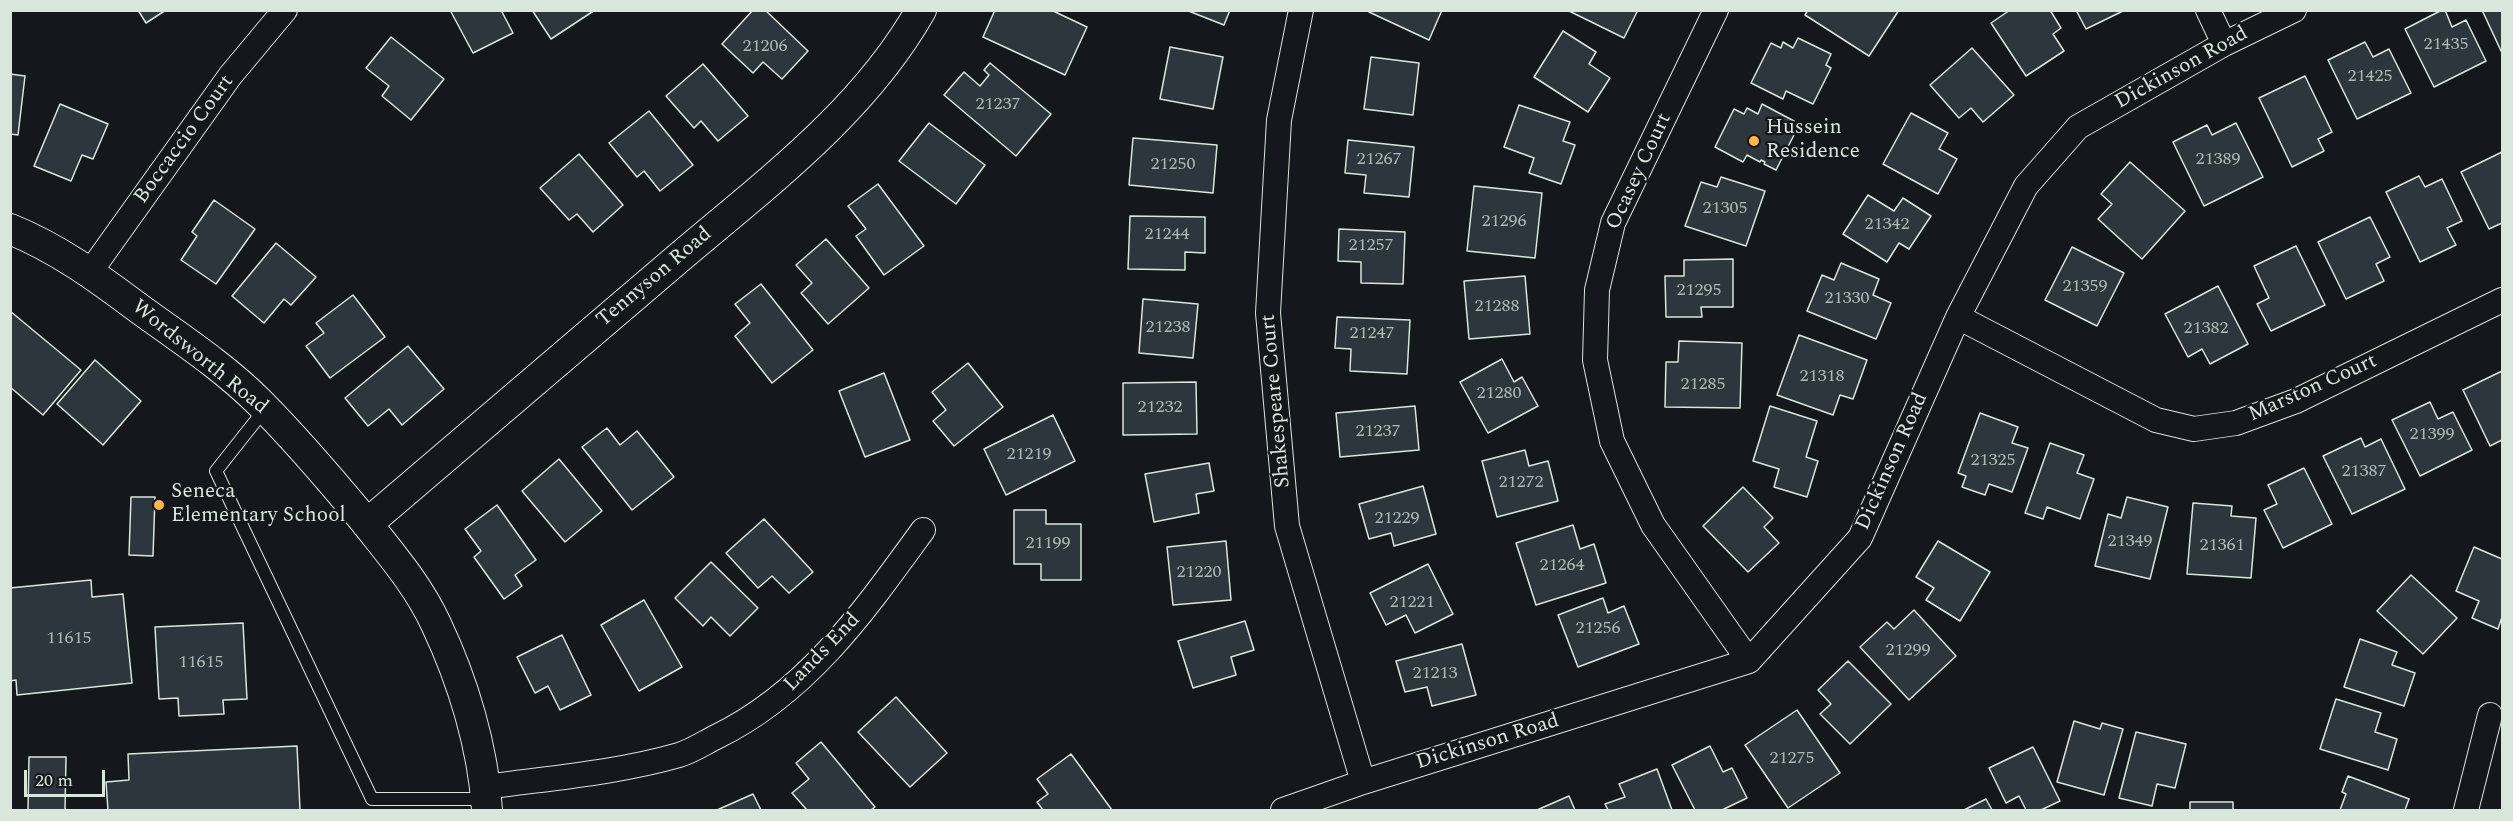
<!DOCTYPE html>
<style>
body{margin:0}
#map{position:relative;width:2513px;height:821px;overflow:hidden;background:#14181c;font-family:Spectral,serif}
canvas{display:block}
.frame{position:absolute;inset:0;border:12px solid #d8e6dc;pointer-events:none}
.scale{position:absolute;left:24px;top:770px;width:81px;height:27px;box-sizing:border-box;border:3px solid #d8e6dc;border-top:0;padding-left:8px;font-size:18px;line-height:21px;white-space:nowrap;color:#d8e6dc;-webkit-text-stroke:4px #14181c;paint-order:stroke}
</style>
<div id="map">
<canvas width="2513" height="821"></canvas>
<div class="frame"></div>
<div class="scale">20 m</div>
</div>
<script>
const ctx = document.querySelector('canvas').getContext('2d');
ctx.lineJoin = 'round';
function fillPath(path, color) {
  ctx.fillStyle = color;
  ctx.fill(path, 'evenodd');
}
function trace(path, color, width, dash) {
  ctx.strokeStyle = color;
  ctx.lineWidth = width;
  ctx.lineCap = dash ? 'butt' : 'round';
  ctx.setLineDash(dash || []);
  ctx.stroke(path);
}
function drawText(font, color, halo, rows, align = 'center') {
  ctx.font = font + ' Spectral,serif';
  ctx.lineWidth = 4.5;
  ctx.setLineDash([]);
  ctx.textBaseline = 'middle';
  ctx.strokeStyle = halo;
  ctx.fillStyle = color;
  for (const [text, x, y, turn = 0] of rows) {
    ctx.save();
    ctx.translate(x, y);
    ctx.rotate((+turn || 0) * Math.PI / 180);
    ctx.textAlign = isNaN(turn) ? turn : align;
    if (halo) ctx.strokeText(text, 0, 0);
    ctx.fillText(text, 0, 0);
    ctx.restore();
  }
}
const building = new Path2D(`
 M 138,10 L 166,10 L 146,23 Z
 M 450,10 L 501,10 L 513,33 L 473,53 Z
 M 532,10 L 595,10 L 551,39 Z
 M 753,10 L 765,10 L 808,51 L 782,79 L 763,62 L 753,73 L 722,44 Z
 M 995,10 L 1051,10 L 1087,27 L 1065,75 L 983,37 Z
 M 1186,10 L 1230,10 L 1224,25 Z
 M 1369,10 L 1442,10 L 1429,40 L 1369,12 Z
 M 1567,10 L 1638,10 L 1624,38 Z
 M 1808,10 L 1899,10 L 1869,56 L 1805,15 Z
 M 2010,10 L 2050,10 L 2061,28 L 2053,34 L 2064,51 L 2026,76 L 1991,23 Z
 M 2076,10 L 2122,10 L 2123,11 L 2086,29 Z
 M 2442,10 L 2445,10 L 2452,27 L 2466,20 L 2486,61 L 2434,87 L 2405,29 Z
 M 2482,10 L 2502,10 L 2502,53 Z
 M 1563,31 L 1596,52 L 1589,64 L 1610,78 L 1588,112 L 1534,77 Z
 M 391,37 L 444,79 L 411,120 L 382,96 L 389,86 L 366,68 Z
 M 1798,38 L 1831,54 L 1826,65 L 1831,68 L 1813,104 L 1786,91 L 1783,99 L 1751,83 L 1771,43 L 1781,48 L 1783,42 L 1793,48 Z
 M 2365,42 L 2373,57 L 2389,49 L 2411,93 L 2357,119 L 2328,60 Z
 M 1170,47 L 1223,57 L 1213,109 L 1160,99 Z
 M 1972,48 L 2014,95 L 1983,122 L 1971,108 L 1959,118 L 1930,85 Z
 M 1371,57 L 1419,63 L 1413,115 L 1364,109 Z
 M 990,63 L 1051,114 L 1016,156 L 944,95 L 964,72 L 980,86 L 989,75 L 984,70 Z
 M 703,64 L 748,116 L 718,141 L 701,121 L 694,128 L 666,96 Z
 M 10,74 L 25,76 L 18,135 L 10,134 Z
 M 2305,76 L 2332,132 L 2318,139 L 2324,151 L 2292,167 L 2259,98 Z
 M 60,104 L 108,124 L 93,159 L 82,155 L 71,181 L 34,166 Z
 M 1762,104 L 1794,121 L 1788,132 L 1794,135 L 1776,170 L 1764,164 L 1765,162 L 1761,160 L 1760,162 L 1747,155 L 1743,162 L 1715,147 L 1734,109 L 1744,114 L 1747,108 L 1758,114 Z
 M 1519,105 L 1570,122 L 1563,141 L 1575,145 L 1561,184 L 1529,173 L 1534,158 L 1504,147 Z
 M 649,111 L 693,165 L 660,191 L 644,171 L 637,177 L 609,143 Z
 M 1911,113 L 1948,133 L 1939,149 L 1957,159 L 1938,194 L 1883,164 Z
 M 929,123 L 985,165 L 956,204 L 899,161 Z
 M 2236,123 L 2263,177 L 2204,206 L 2173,142 L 2207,125 L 2212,135 Z
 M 1133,138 L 1217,145 L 1213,193 L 1129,185 Z
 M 1348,140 L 1414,147 L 1409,197 L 1364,193 L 1366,175 L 1345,173 Z
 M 2502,152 L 2502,223 L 2489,229 L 2461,172 Z
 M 579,154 L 623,205 L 593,232 L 577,214 L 569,220 L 540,188 Z
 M 2130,162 L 2185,211 L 2142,259 L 2098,219 L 2112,204 L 2101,194 Z
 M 2419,176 L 2425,187 L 2442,179 L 2462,221 L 2447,228 L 2456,245 L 2420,262 L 2386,192 Z
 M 1721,177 L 1765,191 L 1746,246 L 1685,226 L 1701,182 L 1717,187 Z
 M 878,184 L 924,246 L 884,275 L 856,236 L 866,229 L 848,206 Z
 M 1474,186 L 1542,193 L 1535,258 L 1467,251 Z
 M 1868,195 L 1894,211 L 1903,198 L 1931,216 L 1909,249 L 1899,243 L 1887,262 L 1843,234 Z
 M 214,200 L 255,229 L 216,284 L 181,260 L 197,236 L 192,232 Z
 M 1130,216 L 1205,217 L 1205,253 L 1185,252 L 1185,270 L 1128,269 Z
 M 2370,217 L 2390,257 L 2376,264 L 2384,281 L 2346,299 L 2318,242 Z
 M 1339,229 L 1405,232 L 1403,284 L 1361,283 L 1361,262 L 1338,261 Z
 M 826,239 L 869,288 L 828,324 L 801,293 L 812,283 L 796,265 Z
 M 276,243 L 316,277 L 291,305 L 284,299 L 264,323 L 232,296 Z
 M 2296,246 L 2325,305 L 2271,331 L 2257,304 L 2269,298 L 2254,266 Z
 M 2072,247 L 2124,273 L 2097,326 L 2045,300 Z
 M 1733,259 L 1733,307 L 1701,307 L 1702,317 L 1666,317 L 1665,276 L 1684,276 L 1684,260 Z
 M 1841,263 L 1879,279 L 1873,295 L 1891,303 L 1876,339 L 1807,311 L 1822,275 L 1834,280 Z
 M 1525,276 L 1530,334 L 1469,339 L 1464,281 Z
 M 761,284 L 813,350 L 772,383 L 735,336 L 750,323 L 735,304 Z
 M 2218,286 L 2248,344 L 2210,364 L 2202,349 L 2188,357 L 2165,314 Z
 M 353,295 L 385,337 L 330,378 L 306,346 L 324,333 L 316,323 Z
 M 1143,299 L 1198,304 L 1193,358 L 1139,353 Z
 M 10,311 L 81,370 L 43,415 L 10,387 Z
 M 1337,317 L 1410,320 L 1407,374 L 1350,371 L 1351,349 L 1335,348 Z
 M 1799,335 L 1867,360 L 1853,399 L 1840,395 L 1833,415 L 1777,395 Z
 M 1679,341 L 1742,343 L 1740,408 L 1665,407 L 1666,362 L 1678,362 Z
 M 408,346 L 444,389 L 402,425 L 389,409 L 368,426 L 345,398 Z
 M 1502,359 L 1514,382 L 1522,377 L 1538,406 L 1488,433 L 1460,382 Z
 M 95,360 L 141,401 L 103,445 L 57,404 Z
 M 968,363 L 1003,407 L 954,446 L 933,421 L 946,410 L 932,392 Z
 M 2502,371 L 2502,440 L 2490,446 L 2463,390 Z
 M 884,373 L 910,440 L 865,457 L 839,391 Z
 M 1196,382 L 1197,434 L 1123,435 L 1123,383 Z
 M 2430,402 L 2438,419 L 2453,412 L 2472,450 L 2420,476 L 2392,420 Z
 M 1415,406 L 1419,450 L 1340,457 L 1336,413 Z
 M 1770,406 L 1817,421 L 1806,457 L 1818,461 L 1807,497 L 1774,487 L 1779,469 L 1753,461 Z
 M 1980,413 L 2018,427 L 2012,443 L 2028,448 L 2012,492 L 1989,484 L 1985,495 L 1962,487 L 1966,476 L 1958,473 Z
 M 1053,415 L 1075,461 L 1006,495 L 984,449 Z
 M 607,428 L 620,445 L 637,431 L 674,477 L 632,510 L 582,447 Z
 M 2361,438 L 2365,447 L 2381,439 L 2405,489 L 2352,514 L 2323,456 Z
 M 2050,443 L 2084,455 L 2077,473 L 2094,479 L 2080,519 L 2047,507 L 2043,519 L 2025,513 Z
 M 1525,450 L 1529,466 L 1548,461 L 1558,501 L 1497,517 L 1482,461 Z
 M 559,459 L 602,511 L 565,542 L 522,491 Z
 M 1209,463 L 1214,491 L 1196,494 L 1199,513 L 1154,522 L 1145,474 Z
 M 2304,468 L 2332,524 L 2283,548 L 2264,510 L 2277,504 L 2268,485 Z
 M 1423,486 L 1436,534 L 1394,546 L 1391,533 L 1369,539 L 1359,504 Z
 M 1743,487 L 1773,518 L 1764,527 L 1779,543 L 1748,572 L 1703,526 Z
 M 131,497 L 155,497 L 153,556 L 129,555 Z
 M 2127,497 L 2168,507 L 2150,579 L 2095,566 L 2108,514 L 2121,518 Z
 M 2193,503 L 2232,506 L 2231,516 L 2256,518 L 2251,578 L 2187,574 Z
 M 497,505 L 536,560 L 515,575 L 522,586 L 504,599 L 474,557 L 481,551 L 465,529 Z
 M 1014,510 L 1046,510 L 1046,524 L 1081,524 L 1081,580 L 1041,580 L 1041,564 L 1014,564 Z
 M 764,519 L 813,572 L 789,593 L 772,576 L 758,588 L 726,553 Z
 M 1573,525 L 1580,549 L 1594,544 L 1606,583 L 1536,605 L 1516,543 Z
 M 1226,541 L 1231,600 L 1173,605 L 1167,547 Z
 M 1938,541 L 1990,572 L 1960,621 L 1926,600 L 1934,588 L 1916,577 Z
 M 2474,547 L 2502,559 L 2502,617 L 2498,629 L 2472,618 L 2479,601 L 2456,591 Z
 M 711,562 L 758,608 L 730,636 L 711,617 L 703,626 L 675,598 Z
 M 1428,564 L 1453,614 L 1415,633 L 1406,615 L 1386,625 L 1370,593 Z
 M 2411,575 L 2457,618 L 2423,654 L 2377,611 Z
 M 91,580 L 92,597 L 123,594 L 132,683 L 17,695 L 16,680 L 10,681 L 10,588 Z
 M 1603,598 L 1608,613 L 1624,606 L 1639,644 L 1578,667 L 1558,615 Z
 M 644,600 L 682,667 L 639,691 L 601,625 Z
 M 1914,610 L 1956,656 L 1909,700 L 1860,647 L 1887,622 L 1894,629 Z
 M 1245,621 L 1254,650 L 1231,657 L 1236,675 L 1193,688 L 1178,641 Z
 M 243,623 L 247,699 L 223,700 L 224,714 L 179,716 L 178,698 L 159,699 L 155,627 Z
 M 562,635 L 591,695 L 560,710 L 548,686 L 535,693 L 517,657 Z
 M 2360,639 L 2397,652 L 2392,665 L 2415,673 L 2404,706 L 2344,687 Z
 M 1462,644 L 1476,695 L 1432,706 L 1427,687 L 1405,692 L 1396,661 Z
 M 1848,661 L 1891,704 L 1850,744 L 1820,714 L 1831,704 L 1818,690 Z
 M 896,697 L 947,753 L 910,787 L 858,732 Z
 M 2336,699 L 2381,713 L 2375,732 L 2397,739 L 2388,770 L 2320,749 Z
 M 1797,710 L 1840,773 L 1788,808 L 1745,745 Z
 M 2074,721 L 2100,729 L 2102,723 L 2123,729 L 2104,795 L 2057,782 Z
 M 2136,732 L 2186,744 L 2175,788 L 2157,784 L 2152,806 L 2119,798 Z
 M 821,742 L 875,807 L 871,810 L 807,810 L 792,793 L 809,779 L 796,763 Z
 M 297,746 L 300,810 L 108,810 L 106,782 L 129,780 L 128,754 Z
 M 1710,746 L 1723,772 L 1732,768 L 1747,798 L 1722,810 L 1695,810 L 1672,765 Z
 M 2033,747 L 2060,801 L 2041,810 L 2026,810 L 2019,796 L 2006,803 L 1989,768 Z
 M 1071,754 L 1112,810 L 1043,810 L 1037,802 L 1048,794 L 1037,779 Z
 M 29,757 L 66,757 L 65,810 L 28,810 Z
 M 1657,769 L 1672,810 L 1608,810 L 1605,804 L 1625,797 L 1619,784 Z
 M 2348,776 L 2409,799 L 2405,810 L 2340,810 L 2346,794 L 2342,792 Z
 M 753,794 L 761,810 L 717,810 Z
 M 1569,796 L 1575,810 L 1537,810 Z
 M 1986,799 L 1992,810 L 1964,810 Z
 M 2190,802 L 2233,802 L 2233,810 L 2190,810 Z`);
fillPath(building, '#2c363c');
trace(building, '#d8e6dc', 1.5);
const service = new Path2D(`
 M 265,409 L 216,471 L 372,799 L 486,799`);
const minor = new Path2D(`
 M 1301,10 L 1279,120 L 1268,313 L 1287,526 L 1363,782
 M 1716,10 L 1613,223 L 1597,290 L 1595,360 L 1612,441 L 1653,525 L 1749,661
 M 2208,10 L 2224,44
 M 90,272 L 230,76 L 285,10
 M 1958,317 L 2156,420 L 2194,429 L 2236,423 L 2296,401 L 2502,300
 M 486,787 C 550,778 616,773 679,755 C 692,751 704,743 716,737 C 807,693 865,610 923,530
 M 1283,810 L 1363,782 L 1749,661 L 1860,538 L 1958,317 L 2026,186 L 2078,127 L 2224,44 L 2294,10
 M 2466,810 L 2490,715`);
const tertiary = new Path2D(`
 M 10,229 C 57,248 97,277 137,307 C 178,337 223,366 259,402 C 296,439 330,479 364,520 C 390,553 418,585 436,624 C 463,681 483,747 487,810
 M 367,524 C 469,437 572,349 674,262 C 763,186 863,113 921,10`);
trace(service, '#d8e6dc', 14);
trace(minor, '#d8e6dc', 26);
trace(tertiary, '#d8e6dc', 32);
trace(service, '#14181c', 12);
trace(minor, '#14181c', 24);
trace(tertiary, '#14181c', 30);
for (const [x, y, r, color] of [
 [1754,141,6,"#ffb74d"],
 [159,505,6,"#ffb74d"]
]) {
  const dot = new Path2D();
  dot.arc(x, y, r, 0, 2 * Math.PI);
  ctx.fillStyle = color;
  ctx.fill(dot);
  trace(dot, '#14181c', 2);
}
drawText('18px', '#adbab4', null, [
 ["21435",2446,45],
 ["21206",765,47],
 ["21425",2370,77],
 ["21237",998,105],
 ["21267",1379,160],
 ["21389",2218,160],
 ["21250",1173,165],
 ["21305",1725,209],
 ["21296",1504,222],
 ["21342",1887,225],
 ["21244",1167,235],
 ["21257",1371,246],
 ["21359",2085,287],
 ["21295",1699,291],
 ["21330",1847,299],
 ["21288",1497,307],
 ["21238",1168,328],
 ["21382",2206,329],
 ["21247",1372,334],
 ["21318",1822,377],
 ["21285",1703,385],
 ["21280",1499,394],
 ["21232",1160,408],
 ["21237",1378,432],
 ["21399",2432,435],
 ["21219",1029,455],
 ["21325",1993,461],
 ["21387",2364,472],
 ["21272",1521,483],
 ["21229",1397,519],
 ["21349",2130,542],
 ["21199",1048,544],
 ["21361",2222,546],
 ["21264",1562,566],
 ["21220",1199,573],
 ["21221",1412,603],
 ["21256",1598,629],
 ["11615",69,639],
 ["21299",1908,651],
 ["11615",201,663],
 ["21213",1435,674],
 ["21275",1792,759]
]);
drawText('21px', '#d8e6dc', '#14181c', [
 ["Dickinson Road",2182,69,-29],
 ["Boccaccio Court",185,140,-54],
 ["Ocasey Court",1640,172,-65],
 ["Tennyson Road",655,278,-40],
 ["Wordsworth Road",199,358,39],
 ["Marston Court",2313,389,-24],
 ["Shakespeare Court",1277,401,-95],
 ["Dickinson Road",1893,462,-66],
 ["Lands End",823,653,-46],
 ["Dickinson Road",1488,743,-17]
]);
drawText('21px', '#d8e6dc', '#14181c', [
 ["Hussein",1766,129],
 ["Residence",1766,153],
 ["Seneca",171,493],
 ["Elementary School",171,517]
], 'left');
</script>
